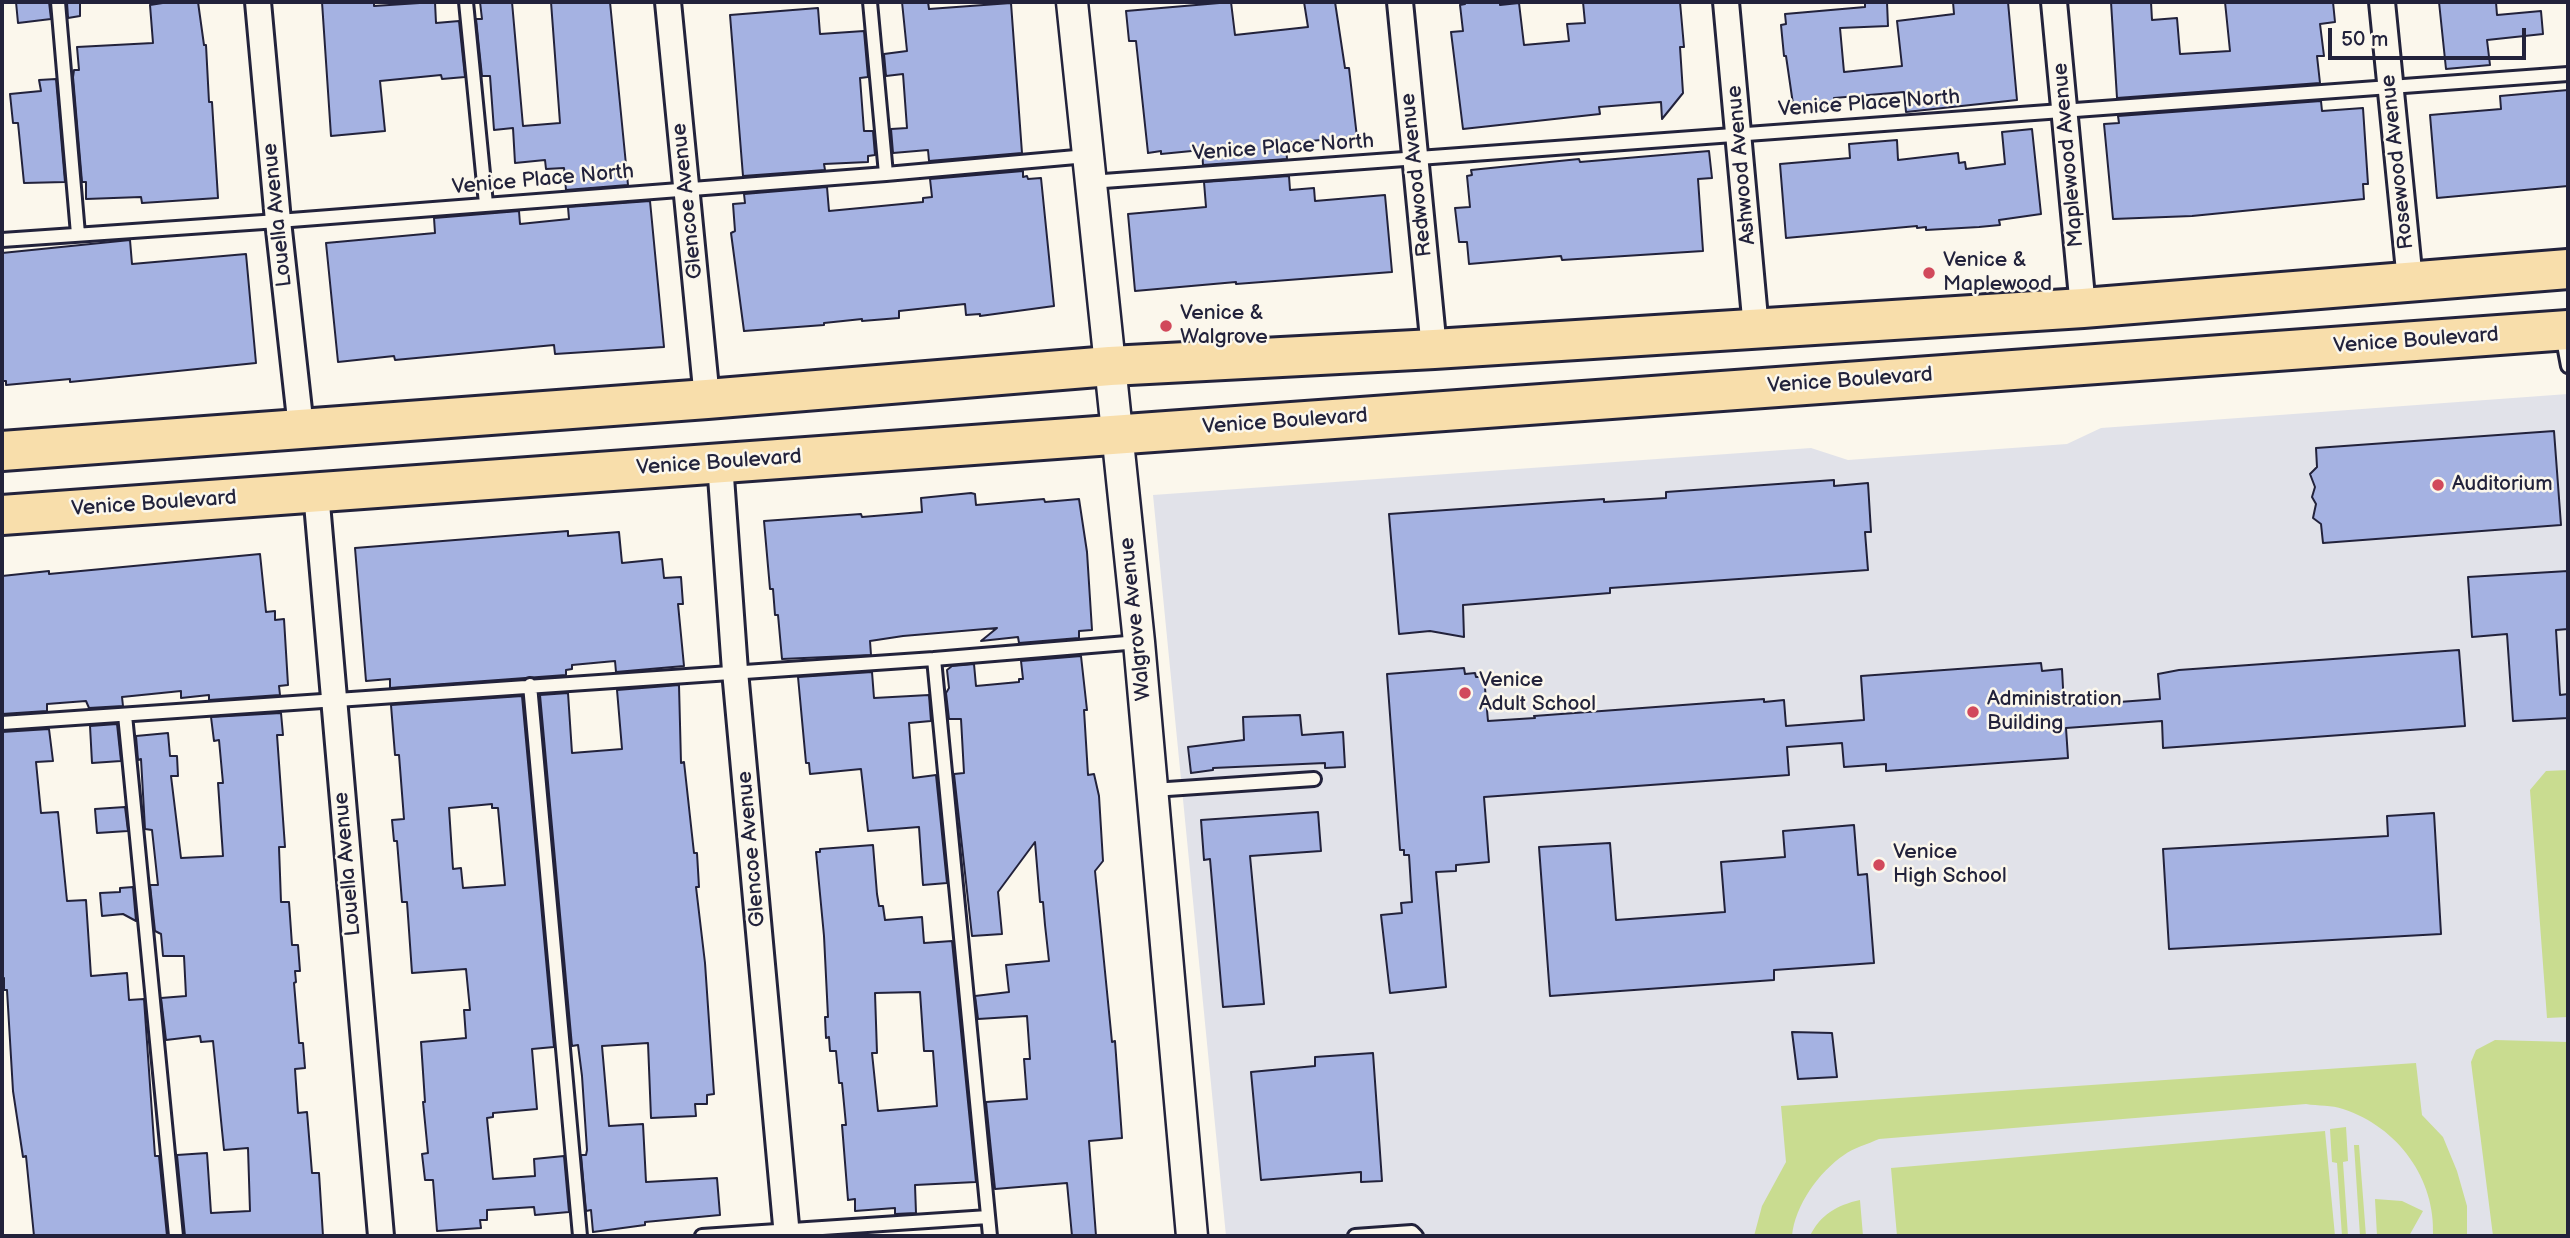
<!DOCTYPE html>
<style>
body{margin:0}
#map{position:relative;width:2570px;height:1238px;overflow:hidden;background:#fbf7ec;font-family:"Balsamiq Sans",sans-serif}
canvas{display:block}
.frame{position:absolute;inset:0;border:4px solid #22223b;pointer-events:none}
.scale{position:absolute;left:2328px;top:28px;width:198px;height:32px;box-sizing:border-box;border:4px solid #22223b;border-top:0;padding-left:9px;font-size:21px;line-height:24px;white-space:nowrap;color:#22223b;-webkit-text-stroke:5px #fbf7ec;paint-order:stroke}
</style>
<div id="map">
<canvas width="2570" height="1238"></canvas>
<div class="frame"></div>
<div class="scale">50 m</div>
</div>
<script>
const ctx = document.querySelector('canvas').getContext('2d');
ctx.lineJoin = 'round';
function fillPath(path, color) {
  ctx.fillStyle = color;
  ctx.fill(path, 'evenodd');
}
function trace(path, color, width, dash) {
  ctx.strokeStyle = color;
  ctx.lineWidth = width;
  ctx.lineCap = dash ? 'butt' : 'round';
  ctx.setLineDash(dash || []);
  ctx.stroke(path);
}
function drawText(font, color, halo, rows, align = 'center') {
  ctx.font = font + ' "Balsamiq Sans",sans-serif';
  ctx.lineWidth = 5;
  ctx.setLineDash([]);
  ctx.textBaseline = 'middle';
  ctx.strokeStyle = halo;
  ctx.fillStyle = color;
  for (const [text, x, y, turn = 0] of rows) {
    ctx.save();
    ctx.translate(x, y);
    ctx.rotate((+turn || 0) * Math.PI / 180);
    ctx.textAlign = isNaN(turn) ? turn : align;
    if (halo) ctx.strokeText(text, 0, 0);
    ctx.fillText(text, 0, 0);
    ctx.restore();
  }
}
fillPath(new Path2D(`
 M 2568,394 L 2568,1236 L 1226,1236 L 1153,495 L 1811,448 L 1848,460 L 2067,444 L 2101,428 Z`), '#e1e2e9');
fillPath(new Path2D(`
 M 2568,770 L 2568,1017 L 2547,1018 L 2530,790 L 2546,771 Z
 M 2495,1040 L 2568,1042 L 2568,1236 L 2493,1236 L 2471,1062 L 2476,1050 Z
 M 2416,1063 L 2422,1115 L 2443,1137 L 2457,1171 L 2467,1206 L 2467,1236 L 2433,1236 C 2436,1179 2398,1127 2343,1109 C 2332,1105 2318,1106 2306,1104 L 1879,1139 C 1868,1144 1853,1148 1844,1155 C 1819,1172 1795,1205 1792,1236 L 1754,1236 L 1762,1206 L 1786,1162 L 1781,1106 Z
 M 2346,1127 L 2348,1161 L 2343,1162 L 2348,1236 L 2342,1236 L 2337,1163 L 2332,1162 L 2330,1129 Z
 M 2325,1131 L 2335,1236 L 1897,1236 L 1891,1168 Z
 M 2354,1145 L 2359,1145 L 2366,1236 L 2360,1236 Z
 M 2375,1199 L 2402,1201 L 2423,1211 L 2409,1236 L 2377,1236 Z
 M 1860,1200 L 1863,1236 L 1810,1236 C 1820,1215 1837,1205 1860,1200 Z`), '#c9dc90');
const building = new Path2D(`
 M 16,2 L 49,2 L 51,19 L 18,23 Z
 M 67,2 L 80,2 L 80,16 L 68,18 Z
 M 169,2 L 198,2 L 204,45 L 206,45 L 209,102 L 212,102 L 218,198 L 142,203 L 141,197 L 86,199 L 86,182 L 82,182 L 73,77 L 74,70 L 79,70 L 77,47 L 153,43 L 150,5 Z
 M 322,2 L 374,2 L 374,6 L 435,2 L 436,23 L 459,21 L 465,77 L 442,79 L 441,75 L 380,81 L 385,131 L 331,136 Z
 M 480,2 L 512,2 L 523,126 L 560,123 L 551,2 L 610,2 L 628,185 L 566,190 L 564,168 L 546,169 L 545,160 L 515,163 L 513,128 L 494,130 L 490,76 L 482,76 L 476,19 L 482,19 Z
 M 902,2 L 928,2 L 929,9 L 1011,3 L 1022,153 L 929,161 L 928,150 L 893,153 L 891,129 L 907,128 L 903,74 L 886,76 L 884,54 L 907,51 Z
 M 1231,2 L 1235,35 L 1308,27 L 1304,2 L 1335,2 L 1345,68 L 1349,68 L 1357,137 L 1286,143 L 1287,159 L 1203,165 L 1202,150 L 1161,154 L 1161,151 L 1148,153 L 1136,41 L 1129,41 L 1126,11 Z
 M 1465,2 L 1500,2 L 1500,5 L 1519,3 L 1524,45 L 1569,41 L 1567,24 L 1585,23 L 1583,2 L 1680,2 L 1684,47 L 1680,47 L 1683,93 L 1662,119 L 1661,102 L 1599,107 L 1600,114 L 1463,129 L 1451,32 L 1463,31 L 1460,5 L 1465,4 Z
 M 1865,2 L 1887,2 L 1888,26 L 1840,28 L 1844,72 L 1902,66 L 1897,21 L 1954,14 L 1953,2 L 2008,2 L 2017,100 L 1906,112 L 1904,92 L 1834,98 L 1835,107 L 1799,110 L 1799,104 L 1793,104 L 1786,56 L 1784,56 L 1781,25 L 1786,24 L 1785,14 L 1865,7 Z
 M 2111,2 L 2151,2 L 2152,20 L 2177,18 L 2180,54 L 2230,51 L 2225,2 L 2333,2 L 2335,22 L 2320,24 L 2324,56 L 2317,56 L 2320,83 L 2117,98 Z
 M 2439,2 L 2496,2 L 2497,15 L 2541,11 L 2543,34 L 2487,40 L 2490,65 L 2446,69 Z
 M 818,8 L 820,34 L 864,31 L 868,77 L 860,78 L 864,131 L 873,131 L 875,155 L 868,156 L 868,162 L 824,164 L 825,170 L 743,176 L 730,15 Z
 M 56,79 L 65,182 L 24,183 L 18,123 L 13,123 L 10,94 L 41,91 L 39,80 Z
 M 2568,90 L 2568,186 L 2437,198 L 2430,115 L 2501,109 L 2500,96 Z
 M 2321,101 L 2322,111 L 2363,108 L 2368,184 L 2363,184 L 2364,199 L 2192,216 L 2113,219 L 2104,124 L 2119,123 L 2118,116 Z
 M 2032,129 L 2041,214 L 1999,220 L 2000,225 L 1979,227 L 1926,230 L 1926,227 L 1917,228 L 1917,226 L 1786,238 L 1780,164 L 1850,158 L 1849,144 L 1897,140 L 1898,160 L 1958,153 L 1959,163 L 1965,162 L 1966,169 L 2005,164 L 2002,132 Z
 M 1709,151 L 1712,178 L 1698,179 L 1703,251 L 1562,260 L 1561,256 L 1469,264 L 1467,242 L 1459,242 L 1455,208 L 1470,207 L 1467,176 L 1472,175 L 1471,170 L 1579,159 L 1580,162 Z
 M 1023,171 L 1023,177 L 1027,176 L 1028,179 L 1041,178 L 1054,306 L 980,316 L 980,314 L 966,315 L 965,304 L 899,311 L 899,318 L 862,321 L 862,319 L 824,323 L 824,325 L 744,331 L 731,233 L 735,231 L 733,204 L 745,203 L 744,194 L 827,187 L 829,211 L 923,202 L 923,198 L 932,197 L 930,179 Z
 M 1289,176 L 1290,190 L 1314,188 L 1315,201 L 1385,195 L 1392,272 L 1236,284 L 1236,282 L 1135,291 L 1128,214 L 1206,207 L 1204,182 Z
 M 650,201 L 664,347 L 555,354 L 554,345 L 395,360 L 394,356 L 338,362 L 326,243 L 435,233 L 434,218 L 519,211 L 520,224 L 569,219 L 568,207 Z
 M 130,240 L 132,264 L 246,254 L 256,363 L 70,382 L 70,379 L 6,385 L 6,381 L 2,381 L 2,253 Z
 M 2554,431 L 2561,525 L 2323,543 L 2321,524 L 2313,518 L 2316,504 L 2312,497 L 2315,487 L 2310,474 L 2317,467 L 2316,448 Z
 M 1834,480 L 1834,486 L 1868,483 L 1871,532 L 1865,532 L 1868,570 L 1610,588 L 1610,593 L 1463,605 L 1464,637 L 1430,631 L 1399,634 L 1389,514 L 1604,499 L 1604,502 L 1666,498 L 1666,492 Z
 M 971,493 L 975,494 L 976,505 L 1044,499 L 1045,502 L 1079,499 L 1087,552 L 1092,630 L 1079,631 L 1079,638 L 1019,643 L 1018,637 L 981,641 L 997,628 L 903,636 L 870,641 L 871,655 L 782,659 L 778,615 L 775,615 L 773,589 L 770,589 L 764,521 L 861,514 L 862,517 L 922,512 L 921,498 Z
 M 568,531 L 568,536 L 619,532 L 622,563 L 662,559 L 664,578 L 681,577 L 683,604 L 678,604 L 684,666 L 616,672 L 615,661 L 572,665 L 572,669 L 566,670 L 566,675 L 390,688 L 390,679 L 366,681 L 355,548 Z
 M 260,554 L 266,612 L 275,611 L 275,620 L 284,619 L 288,685 L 279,686 L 280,695 L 209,700 L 209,695 L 181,698 L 181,691 L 122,697 L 123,706 L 89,708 L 86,701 L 47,704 L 47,711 L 2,714 L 2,576 L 49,571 L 49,574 Z
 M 2568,571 L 2568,629 L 2556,630 L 2560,695 L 2568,694 L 2568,718 L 2513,721 L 2507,634 L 2472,637 L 2468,577 Z
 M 2459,650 L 2465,726 L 2163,748 L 2162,721 L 2066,728 L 2068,758 L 1886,771 L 1886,764 L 1844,767 L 1842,743 L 1787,747 L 1789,775 L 1484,797 L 1489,862 L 1456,865 L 1456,871 L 1436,872 L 1446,987 L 1390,993 L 1381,915 L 1402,913 L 1401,903 L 1412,902 L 1409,855 L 1404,855 L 1404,850 L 1400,850 L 1387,674 L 1464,668 L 1465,674 L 1475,673 L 1476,677 L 1484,677 L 1488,721 L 1535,718 L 1534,716 L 1764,699 L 1764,702 L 1784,700 L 1786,726 L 1864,720 L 1861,676 L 2041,663 L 2042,671 L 2062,669 L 2064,706 L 2160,699 L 2158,674 L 2179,670 Z
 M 1081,656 L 1087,710 L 1084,710 L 1088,775 L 1094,774 L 1099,796 L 1103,861 L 1095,871 L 1112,1042 L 1115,1041 L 1122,1138 L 1089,1141 L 1096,1236 L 1072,1236 L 1067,1183 L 995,1189 L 986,1102 L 1027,1099 L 1024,1059 L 1030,1059 L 1027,1016 L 978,1019 L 975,996 L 1009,992 L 1006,965 L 1049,961 L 1045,925 L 1043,902 L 1040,902 L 1035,842 L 998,892 L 1002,934 L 972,936 L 954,774 L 964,773 L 961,719 L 949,719 L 946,693 L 949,688 L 947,670 L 952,666 L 974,664 L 976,686 L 1019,682 L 1019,679 L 1023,679 L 1021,661 Z
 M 872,672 L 874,698 L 929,695 L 931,721 L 909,723 L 913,778 L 936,775 L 947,883 L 923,885 L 919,827 L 868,831 L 861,769 L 810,774 L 809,763 L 806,763 L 798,677 Z
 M 679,685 L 681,763 L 684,762 L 694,853 L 697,853 L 699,887 L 696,887 L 705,963 L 714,1094 L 707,1095 L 707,1104 L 695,1104 L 696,1116 L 651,1118 L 648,1043 L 602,1046 L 609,1126 L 643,1124 L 646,1182 L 717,1178 L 720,1215 L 645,1222 L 645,1225 L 593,1232 L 591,1210 L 586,1211 L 581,1155 L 586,1155 L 587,1150 L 582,1076 L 578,1045 L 572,1046 L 540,695 L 568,693 L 572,753 L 622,749 L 617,690 Z
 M 522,696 L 554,1047 L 532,1049 L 537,1109 L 493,1113 L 493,1117 L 487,1118 L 493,1179 L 535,1176 L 534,1159 L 564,1156 L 569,1212 L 535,1215 L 534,1207 L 487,1210 L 487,1220 L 480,1220 L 481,1228 L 437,1231 L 433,1180 L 425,1180 L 422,1154 L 428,1153 L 423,1102 L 425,1102 L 421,1042 L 466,1038 L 464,1010 L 470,1010 L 466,969 L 412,973 L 407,902 L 402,902 L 397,841 L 394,841 L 392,820 L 404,819 L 399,755 L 395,755 L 391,705 ZM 492,804 L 492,808 L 498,808 L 505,885 L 463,888 L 461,868 L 453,869 L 449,808 Z
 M 281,713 L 283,735 L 277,735 L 285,847 L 279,847 L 281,902 L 289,902 L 292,945 L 298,945 L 300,971 L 295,971 L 296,982 L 294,983 L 299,1043 L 303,1043 L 305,1068 L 295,1069 L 298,1113 L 307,1112 L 312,1173 L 319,1173 L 323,1236 L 185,1236 L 177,1155 L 207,1153 L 211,1213 L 250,1211 L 248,1148 L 224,1150 L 213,1041 L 201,1042 L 200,1036 L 166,1040 L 161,998 L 186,996 L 184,956 L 163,956 L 161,934 L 155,931 L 150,885 L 158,885 L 152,830 L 145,829 L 141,759 L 138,760 L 136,736 L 168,733 L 170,756 L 177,756 L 178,776 L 171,776 L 181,858 L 223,856 L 218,783 L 223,783 L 219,740 L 214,741 L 211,717 Z
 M 1300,715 L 1302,735 L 1343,732 L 1345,767 L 1325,768 L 1325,763 L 1213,768 L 1213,770 L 1191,773 L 1188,747 L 1244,740 L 1243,717 Z
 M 117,724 L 121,761 L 92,763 L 90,726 Z
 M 49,729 L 53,761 L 36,762 L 41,813 L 58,812 L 67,901 L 86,900 L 91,976 L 127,973 L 129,1000 L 144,999 L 155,1156 L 159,1156 L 167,1236 L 34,1236 L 26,1156 L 23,1157 L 13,1091 L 7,990 L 4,990 L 4,978 L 2,978 L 2,732 Z
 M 125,807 L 128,831 L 97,833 L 95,809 Z
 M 1318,812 L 1321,851 L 1250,856 L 1264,1004 L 1223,1007 L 1210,859 L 1204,860 L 1201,820 Z
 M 2434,813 L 2441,934 L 2169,949 L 2163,849 L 2388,836 L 2387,816 Z
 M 1854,825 L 1858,875 L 1867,874 L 1874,963 L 1774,970 L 1774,980 L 1550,996 L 1539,847 L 1610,843 L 1616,920 L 1725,912 L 1721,862 L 1785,857 L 1783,831 Z
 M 873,845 L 877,894 L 879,906 L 883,906 L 885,920 L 922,917 L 924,943 L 952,941 L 976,1182 L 915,1185 L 916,1213 L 895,1214 L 895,1208 L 855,1211 L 855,1199 L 848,1200 L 842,1125 L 846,1125 L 842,1083 L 839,1083 L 836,1051 L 830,1051 L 829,1037 L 826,1038 L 825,1017 L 828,1017 L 824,936 L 816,852 L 820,852 L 820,849 ZM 920,992 L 924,1051 L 933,1051 L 937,1106 L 878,1111 L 872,1053 L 877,1053 L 875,993 Z
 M 133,887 L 136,921 L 123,914 L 102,916 L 100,893 L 120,892 L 120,888 Z
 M 1792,1032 L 1832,1033 L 1837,1077 L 1798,1079 Z
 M 1373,1053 L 1382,1181 L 1361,1182 L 1361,1172 L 1261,1180 L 1251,1072 L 1315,1066 L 1315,1057 Z`);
fillPath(building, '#a5b2e2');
trace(building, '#22223b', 2);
const service = new Path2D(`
 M 58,2 L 78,234
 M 466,2 L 486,204
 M 870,2 L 886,174
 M 1090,182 L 2568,74
 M 2,240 L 278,221 L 886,174 L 1087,156
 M 2562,334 L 2568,366
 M 934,659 L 990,1236
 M 530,685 L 580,1236
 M 125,715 L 176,1236
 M 2,723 L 934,659 L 1139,642
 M 1153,790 L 1314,779
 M 702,1236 L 988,1217
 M 1355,1236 L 1412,1232 L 1416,1236`);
const minor = new Path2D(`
 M 258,2 L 278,221 L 301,428
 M 668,2 L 707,399
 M 1400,2 L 1434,349
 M 1726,2 L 1756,329
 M 2054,2 L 2083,308
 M 2382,2 L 2410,281
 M 720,463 L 735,671 L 787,1236
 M 316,492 L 381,1236`);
const tertiary = new Path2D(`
 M 1072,2 L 1139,642 L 1192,1236`);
const primary = new Path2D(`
 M 2,451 L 707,399 L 1110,366 L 1434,349 L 2083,308 L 2568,269
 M 2,515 L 2568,330`);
trace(service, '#22223b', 18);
trace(minor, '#22223b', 30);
trace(tertiary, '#22223b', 35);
trace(primary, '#22223b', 44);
trace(service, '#fbf7ec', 12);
trace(minor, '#fbf7ec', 24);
trace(tertiary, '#fbf7ec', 30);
trace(primary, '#f8deab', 38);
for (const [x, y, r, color] of [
 [1929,273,7,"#d1495b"],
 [1166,326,7,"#d1495b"],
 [2438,485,7,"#d1495b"],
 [1465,693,7,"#d1495b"],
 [1973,712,7,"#d1495b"],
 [1879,865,7,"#d1495b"]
]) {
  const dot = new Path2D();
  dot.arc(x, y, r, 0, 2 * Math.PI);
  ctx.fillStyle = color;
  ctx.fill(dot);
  trace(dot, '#fbf7ec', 2.5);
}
drawText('21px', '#22223b', '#fbf7ec', [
 ["Venice Place North",1869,104,-4],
 ["Venice Place North",1283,148,-4],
 ["Maplewood Avenue",2069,155,-95],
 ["Rosewood Avenue",2398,162,-96],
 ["Ashwood Avenue",1742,165,-95],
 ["Redwood Avenue",1417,175,-96],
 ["Venice Place North",543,180,-5],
 ["Glencoe Avenue",688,201,-96],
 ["Louella Avenue",278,215,-96],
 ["Venice Boulevard",2416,341,-4],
 ["Venice Boulevard",1850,381,-4],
 ["Venice Boulevard",1285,422,-4],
 ["Venice Boulevard",719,463,-4],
 ["Venice Boulevard",154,504,-4],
 ["Walgrove Avenue",1136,619,-96],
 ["Glencoe Avenue",752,849,-95],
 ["Louella Avenue",348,864,-95]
]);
drawText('21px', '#22223b', '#fbf7ec', [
 ["Venice &",1943,261],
 ["Maplewood",1943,285],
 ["Venice &",1180,314],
 ["Walgrove",1180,338],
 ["Auditorium",2452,485],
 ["Venice",1479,681],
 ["Adult School",1479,705],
 ["Administration",1987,700],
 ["Building",1987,724],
 ["Venice",1893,853],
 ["High School",1893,877]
], 'left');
</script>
